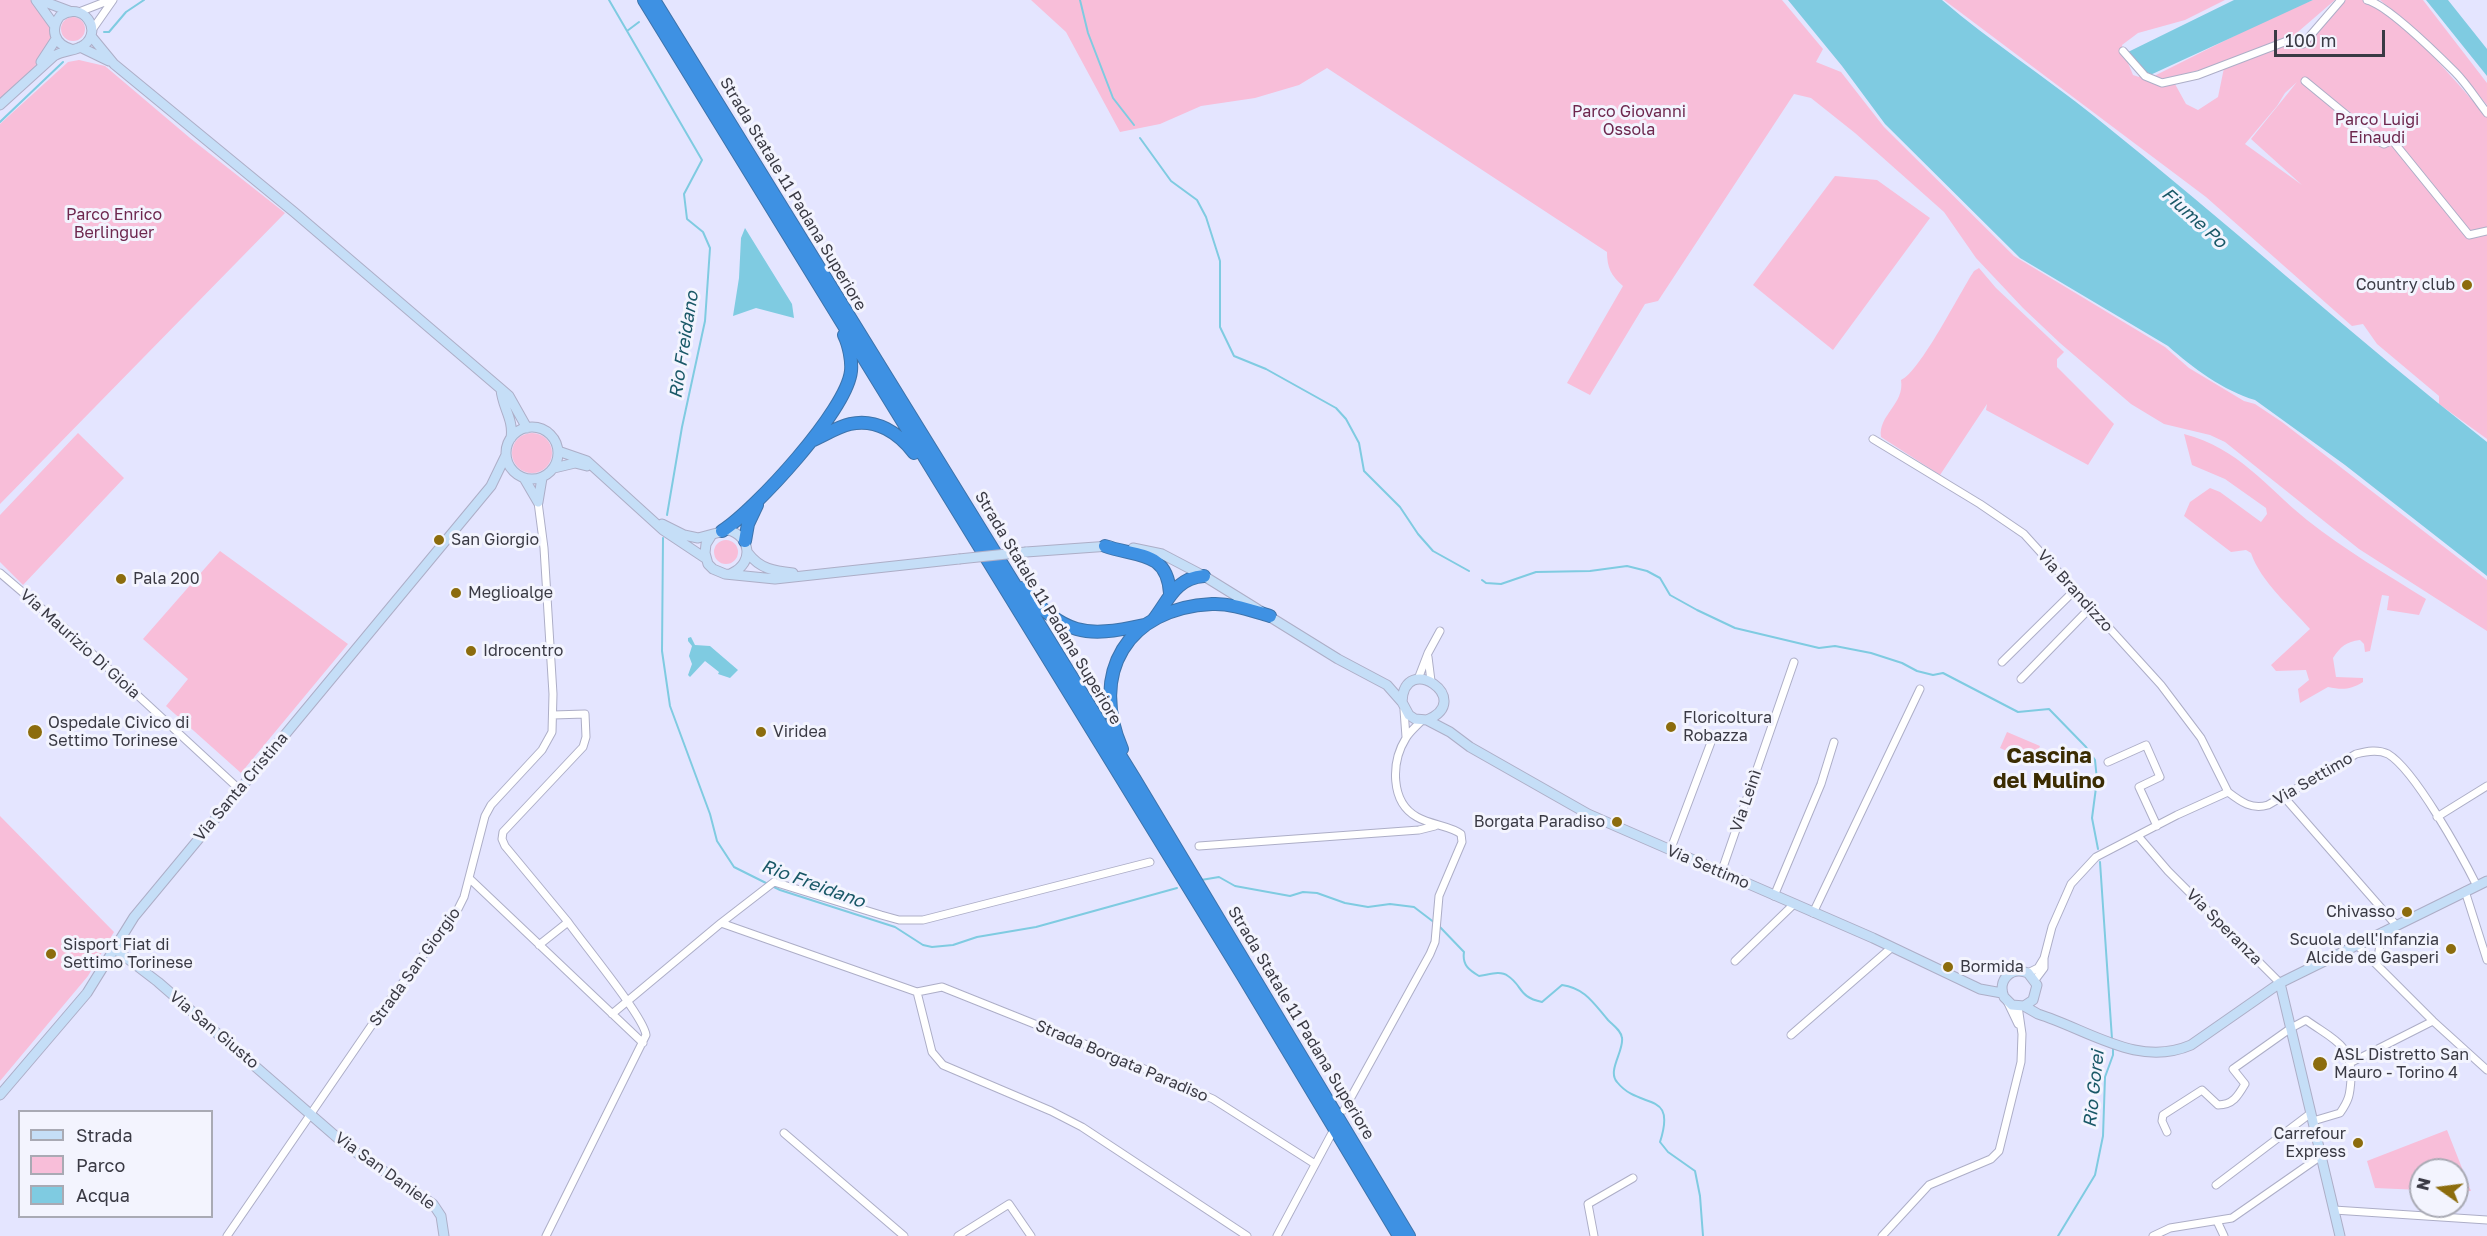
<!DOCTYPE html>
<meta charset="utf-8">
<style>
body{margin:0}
#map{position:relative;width:2487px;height:1236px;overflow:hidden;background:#e4e5ff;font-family:"Golos Text",sans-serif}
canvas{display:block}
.legend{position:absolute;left:18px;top:1110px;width:195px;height:108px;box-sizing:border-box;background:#f3f4fe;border:2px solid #a9aab4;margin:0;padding:8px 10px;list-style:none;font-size:18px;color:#3a3a44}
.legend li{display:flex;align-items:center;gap:12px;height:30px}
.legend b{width:30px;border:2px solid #a9aab4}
.north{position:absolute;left:2409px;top:1158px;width:60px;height:60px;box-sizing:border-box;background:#f3f4fe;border:2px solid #a9aab4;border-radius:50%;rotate:284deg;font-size:16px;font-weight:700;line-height:24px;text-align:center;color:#3a3a44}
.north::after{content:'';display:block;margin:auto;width:21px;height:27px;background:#8c6c0d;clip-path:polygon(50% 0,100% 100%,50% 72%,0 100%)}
.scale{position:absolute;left:2274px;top:30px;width:111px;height:27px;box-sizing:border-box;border:3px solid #3a3a44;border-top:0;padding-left:8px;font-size:18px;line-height:21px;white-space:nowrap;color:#3a3a44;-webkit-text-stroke:4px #f3f4fe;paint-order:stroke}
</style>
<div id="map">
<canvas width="2487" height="1236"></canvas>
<ul class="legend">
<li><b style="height:8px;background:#c5def7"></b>Strada</li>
<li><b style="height:16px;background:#f8bed9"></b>Parco</li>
<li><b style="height:16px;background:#7fcbe1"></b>Acqua</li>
</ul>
<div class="north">N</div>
<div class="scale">100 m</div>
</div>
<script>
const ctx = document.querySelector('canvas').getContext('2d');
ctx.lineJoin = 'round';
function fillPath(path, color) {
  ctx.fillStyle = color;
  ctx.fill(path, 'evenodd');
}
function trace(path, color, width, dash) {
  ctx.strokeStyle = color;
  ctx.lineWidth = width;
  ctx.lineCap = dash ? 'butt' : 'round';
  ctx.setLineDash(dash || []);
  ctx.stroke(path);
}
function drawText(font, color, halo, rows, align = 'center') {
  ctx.font = font + ' "Golos Text",sans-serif';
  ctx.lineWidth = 6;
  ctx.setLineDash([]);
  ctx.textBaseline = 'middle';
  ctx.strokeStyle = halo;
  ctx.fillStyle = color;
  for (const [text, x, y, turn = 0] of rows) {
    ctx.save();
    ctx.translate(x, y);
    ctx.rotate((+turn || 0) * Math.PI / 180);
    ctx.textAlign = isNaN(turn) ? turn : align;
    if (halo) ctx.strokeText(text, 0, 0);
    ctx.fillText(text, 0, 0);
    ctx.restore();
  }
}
fillPath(new Path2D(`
 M 0,0 L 31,0 C 38,8 48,15 51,26 C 58,51 17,85 0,101 Z
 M 1031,0 L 1782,0 L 1823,49 L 1816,62 L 1841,72 L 1884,127 L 2014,256 L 2165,347 L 2189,368 L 2244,401 L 2255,404 L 2282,422 L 2487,580 L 2487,631 L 2359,549 L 2225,442 L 2210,435 L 2164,424 L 2131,404 L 2060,343 L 2023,308 L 1976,258 L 1944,212 L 1855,133 L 1811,98 L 1794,94 L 1658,301 L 1645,304 L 1590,395 L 1567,383 L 1623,286 C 1611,276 1607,267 1607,252 L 1327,68 L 1299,85 L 1255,98 L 1201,106 L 1160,124 L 1120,132 L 1066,32 Z
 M 1944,0 L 2225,0 L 2185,20 L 2138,33 L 2122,45 C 2124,57 2129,64 2133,75 L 2139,77 L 2144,70 L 2152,77 L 2276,15 L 2313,0 L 2335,0 L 2292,37 L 2220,64 L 2165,80 L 2175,84 L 2186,104 L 2198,110 L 2218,97 L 2224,68 L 2287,43 L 2302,47 L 2343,0 C 2349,0 2356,0 2362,0 C 2396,8 2462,89 2487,117 L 2487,439 L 2439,404 L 2439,396 L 2377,344 L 2363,324 L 2352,326 L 2206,197 ZM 2297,82 L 2251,139 L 2302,185 L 2245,144 L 2277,106 L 2285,93 Z
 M 2380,0 L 2423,0 L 2487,83 L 2487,105 L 2448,59 Z
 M61 29a12 12 0 1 1 24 0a12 12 0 1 1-24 0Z
 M 79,60 L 105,66 L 190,138 L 285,213 L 0,504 L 0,124 L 68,62 Z
 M 1835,176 L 1877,180 L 1930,218 L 1833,350 L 1753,285 Z
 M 1979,268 L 1996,288 L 2064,352 L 2057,359 L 2057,367 L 2114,424 L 2088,465 L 1986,410 L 1987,404 L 1940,475 L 1881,437 C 1878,415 1905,404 1901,380 C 1920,372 1960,292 1974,271 Z
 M 78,433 L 124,478 L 23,585 L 0,562 L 0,515 Z
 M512 453a20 20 0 1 1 40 0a20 20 0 1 1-40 0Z
 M 2184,434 C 2240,449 2265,486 2307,520 C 2345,550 2386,574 2426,599 L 2419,615 L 2387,610 L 2389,596 L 2382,595 L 2370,651 L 2365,652 L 2364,644 L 2360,640 C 2346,642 2341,646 2333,658 L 2336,677 L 2363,678 L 2363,682 C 2350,690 2342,690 2328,687 L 2300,703 L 2298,689 L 2309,680 L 2306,670 L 2276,671 L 2271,665 L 2310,629 C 2290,606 2261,582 2251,553 L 2246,550 L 2231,552 L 2184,516 L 2190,502 L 2210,488 L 2220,492 L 2261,522 L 2267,514 L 2266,508 L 2225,479 L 2192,465 Z
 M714 552a12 12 0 1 1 24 0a12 12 0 1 1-24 0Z
 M 220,551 L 348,644 L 241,773 L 166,706 L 188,679 L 143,639 Z
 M 2007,732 L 2040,746 L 2033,763 L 2000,748 Z
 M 0,816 L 114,932 L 88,976 L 0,1081 Z
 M 2447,1130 L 2471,1191 L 2457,1191 L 2457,1170 L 2421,1170 L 2421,1190 L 2375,1188 L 2367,1161 Z`), '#f8bed9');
fillPath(new Path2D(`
 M 1788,0 L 1942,0 C 1991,42 2044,76 2094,116 C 2227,222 2353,337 2487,442 L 2487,576 L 2345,465 L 2255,400 C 2224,391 2193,368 2168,346 L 2020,258 L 1885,124 L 1842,66 Z
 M 2234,0 L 2313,0 L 2148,76 L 2128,52 Z
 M 2426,0 L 2448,0 L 2487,49 L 2487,76 Z
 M 745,228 L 792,304 L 794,318 L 756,308 L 733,316 L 739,278 L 741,238 Z
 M 691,637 L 695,645 L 710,646 L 738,670 L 730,678 L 718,674 L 719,672 L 705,661 L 690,677 L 688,675 L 692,664 L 689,656 L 692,646 L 688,641 L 688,638 Z`), '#7fcbe1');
trace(new Path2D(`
 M 609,0 L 702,160 L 684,194 L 687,219 L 703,232 L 710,248 L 705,321 L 682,427 L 667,515
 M 1080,0 L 1088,33 L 1113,98 L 1134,125
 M 627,31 L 639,22
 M 104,32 L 109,32 L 126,12 L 144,0
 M 0,122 L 63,62
 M 1140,138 L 1171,181 L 1197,200 L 1206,217 L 1220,261 L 1220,327 L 1234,356 L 1266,369 L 1336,408 L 1346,419 L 1359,443 L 1364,471 L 1400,507 L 1418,534 L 1433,551 L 1469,571
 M 663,538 L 662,651 L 670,706 L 710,814 L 717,841 L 734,867 L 780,890 L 895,927 L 923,945 L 932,947 L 953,945 L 977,937 L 1036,927 L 1177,888
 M 1482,580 L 1486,583 L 1501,584 L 1536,572 L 1590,571 L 1627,566 L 1647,571 L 1660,578 L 1670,595 L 1697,610 L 1735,628 L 1819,648 L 1835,646 L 1871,653 L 1902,663 L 1917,671 L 1933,675 L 1943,673 L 2018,712 L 2049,709 L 2086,747 L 2095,760 L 2097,780 L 2092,818 L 2098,849
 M 2100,862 L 2112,1039
 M 1201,880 L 1219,877 L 1235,886 L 1290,896 L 1303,892 L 1317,893 L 1345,903 L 1368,907 L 1390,904 L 1414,907 L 1435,923
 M 1439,926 L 1464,952 C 1462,965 1469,970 1479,976 C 1488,975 1500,970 1508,976 C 1523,986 1518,997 1542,1002 L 1562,985 C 1585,988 1594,1004 1608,1020 C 1613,1025 1621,1030 1622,1038 C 1624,1051 1607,1071 1617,1082 C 1640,1111 1677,1089 1660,1142 L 1668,1152 L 1695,1171 L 1700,1196 L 1703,1236
 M 2058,1236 L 2095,1175 L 2103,1136 L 2105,1077 L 2113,1055 L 2113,1048`), '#7fcbe1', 2);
const street = new Path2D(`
 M 2367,0 C 2388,5 2438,55 2455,72 C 2467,84 2476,99 2487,113
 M 79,12 L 110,0
 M 92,30 L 113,0
 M 2123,51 L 2145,76 L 2162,83 L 2198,75 L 2287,41 L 2303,44 L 2341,0
 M 2305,81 L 2378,141 L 2384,144 L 2392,140 L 2469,235 L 2487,231
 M 1873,439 L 1980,504 L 2024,534 L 2161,685 L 2201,738 L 2228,792
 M 0,573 L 68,631 L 239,789
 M 1428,657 L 1431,681
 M 2002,662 L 2075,590
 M 1418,679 L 1428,653 L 1440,631
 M 2021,679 L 2090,608
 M 1404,710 L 1406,737
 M 553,715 L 585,714 L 586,737 L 583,747 L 503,832 L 502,839 L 505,846 L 568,922
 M 2108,762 L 2146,745 L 2160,777 L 2139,787 L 2157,826
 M 2284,797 L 2396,925
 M 2437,817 L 2487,786
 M 2138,836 L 2168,871 L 2280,983
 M 1199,846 L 1419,830 L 1435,826
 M 1670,851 L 1713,737
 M 1721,873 L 1794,662
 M 469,878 L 643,1043
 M 2465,891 L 2487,960
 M 1774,896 L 1821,784 L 1834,742
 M 1813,913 L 1920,689
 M 721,923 L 774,882 L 881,915 L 899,920 L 923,920 L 1150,862
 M 2356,944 L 2433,1021 L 2487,1070
 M 539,945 L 568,922 C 582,942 644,1017 646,1035 L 546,1236
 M 1735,961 L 1794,904
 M 2377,964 L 2382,932
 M 2028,973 L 2038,968 L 2044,958 L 2052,927 L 2071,884 L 2096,857 L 2177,815 L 2228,792 C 2241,802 2252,810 2268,805 L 2356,754 C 2367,751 2378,749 2388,754 C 2415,770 2462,856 2477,886
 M 2035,980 L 2044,968 L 2044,958
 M 917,992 L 932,1052 L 943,1065 L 1051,1111 L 1082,1127 L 1247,1236
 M 2007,1001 L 2018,1024
 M 612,1014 L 721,923 L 917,992 L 942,987 L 1117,1057 L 1213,1099 L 1315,1164
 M 1791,1035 L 1891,948
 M 2352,1062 L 2433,1021
 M 1344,1110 L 1430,954 L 1435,942 L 1439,896 L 1462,842 L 1461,834 C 1451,826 1431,825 1417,817 C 1390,802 1391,762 1406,738 C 1410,731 1417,726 1422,720
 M 2167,1132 L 2162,1121 L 2163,1115 L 2202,1090 L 2218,1105 C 2233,1105 2238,1096 2245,1084 L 2233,1069 L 2291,1028 L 2306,1020 C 2332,1039 2353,1044 2351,1079 C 2350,1095 2349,1100 2340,1113 L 2313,1121
 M 784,1133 L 904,1236
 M 2216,1185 L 2311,1113
 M 2334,1210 L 2487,1220
 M 2217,1221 L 2224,1236
 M 227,1236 L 380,1013 L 458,909 L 464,897 L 485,816 L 491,805 L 542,750 L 552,732 L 553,694 L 544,548 L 538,502
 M 958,1236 L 1009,1204 L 1031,1236
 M 1277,1236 L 1332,1133
 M 1594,1236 L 1588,1204 L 1633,1178
 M 1882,1236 L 1929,1185 L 1991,1159 L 1999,1151 L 2021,1062 L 2022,1034 L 2018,1006
 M 2153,1236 L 2170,1228 L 2232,1218 L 2321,1156`);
const secondary = new Path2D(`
 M 36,0 L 54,25
 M 40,0 L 69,11
 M 91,36 L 114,64 L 294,212 L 501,389 L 509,396 L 527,428
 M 80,47 L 109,61
 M 41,62 L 56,39
 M 0,105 L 54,56 C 63,50 77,51 84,45 C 104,30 82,0 60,16 C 50,29 54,44 71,49
 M 501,389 C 502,407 514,419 511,438
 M506 453a26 26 0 1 1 52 0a26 26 0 1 1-52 0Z
 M 558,451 L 587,461 L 663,530 L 705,558
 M 554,468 L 575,463 L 587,466
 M 524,478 L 538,502
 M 538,502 L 542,478
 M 662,524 L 684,535 L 698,538 L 728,530 C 751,536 754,563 732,573
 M 711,536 L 706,544 L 705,553 L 708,564 L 713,569 L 725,574 L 775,579 L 959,559
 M 1133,548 L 1162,554 L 1204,576 L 1338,659 L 1387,685 L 1402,702 L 1409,715 L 1415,719 L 1427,720 L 1450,732 L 1470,747 L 1588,814 L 1873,938 L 1980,989 L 2002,993
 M 1026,552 L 1110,546
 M 748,553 C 760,569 774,571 793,573
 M 1402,702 C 1404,650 1476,700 1427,720
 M 115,949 L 158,982 L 348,1147 L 433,1204 L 441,1216 L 444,1236
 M 2280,983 L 2340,1236
 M 2024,1006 L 2033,1000 L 2037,985 L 2028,973 C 2011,966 1997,980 2004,997 L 2012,1005 L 2024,1006 L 2038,1014 C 2089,1030 2138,1068 2191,1045 L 2280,983 L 2487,881
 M 0,1095 L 87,993 L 134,917 L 491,486 L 506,455`);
const highway = new Path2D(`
 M 644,0 L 1243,976 L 1399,1236
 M 654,0 L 1134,778 L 1409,1236
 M 811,441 C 823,436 837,427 850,424 C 876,418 899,433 914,453
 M 722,531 C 755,510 847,410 851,371 C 852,361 849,345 844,335
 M 745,541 L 748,524 L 757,505
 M 1105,546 C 1136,557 1167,550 1170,593
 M 1022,588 C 1065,635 1084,638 1144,625
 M 1154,619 C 1169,599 1176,578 1204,576
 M 1122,749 C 1089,673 1127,608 1212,604 C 1232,603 1252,611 1270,616`);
trace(street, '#adaec7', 9);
trace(secondary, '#adaec7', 11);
trace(highway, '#3d73ab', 14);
trace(street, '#fff', 7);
trace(secondary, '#c5def7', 9);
trace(highway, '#3e91e3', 12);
const secondaryBridge = new Path2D(`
 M 959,559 L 1026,552`);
trace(secondaryBridge, '#adaec7', 11, []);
trace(secondaryBridge, '#c5def7', 9);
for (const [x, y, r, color] of [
 [2467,285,6,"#8c6c0d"],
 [439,540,6,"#8c6c0d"],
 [121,579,6,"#8c6c0d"],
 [456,593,6,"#8c6c0d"],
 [471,651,6,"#8c6c0d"],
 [1671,727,6,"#8c6c0d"],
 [35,732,8,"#8c6c0d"],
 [761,732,6,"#8c6c0d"],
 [1617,822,6,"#8c6c0d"],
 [2407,912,6,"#8c6c0d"],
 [2451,949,6,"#8c6c0d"],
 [51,954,6,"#8c6c0d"],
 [1948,967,6,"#8c6c0d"],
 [2320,1064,8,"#8c6c0d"],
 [2358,1143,6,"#8c6c0d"]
]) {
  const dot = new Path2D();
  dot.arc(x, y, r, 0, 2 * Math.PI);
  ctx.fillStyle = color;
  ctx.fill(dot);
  trace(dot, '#f3f4fe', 2);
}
drawText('16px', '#6d274e', '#f3f4fe', [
 ["Parco Giovanni",1629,112],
 ["Ossola",1629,130],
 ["Parco Luigi",2377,120],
 ["Einaudi",2377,138],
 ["Parco Enrico",114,215],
 ["Berlinguer",114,233]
]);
drawText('16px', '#3a3a44', '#f3f4fe', [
 ["Strada Statale 11 Padana Superiore",793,194,59],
 ["Via Brandizzo",2075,591,48],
 ["Strada Statale 11 Padana Superiore",1048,608,59],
 ["Via Maurizio Di Gioia",80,644,42],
 ["Via Settimo",2313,779,-30],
 ["Via Santa Cristina",241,787,-50],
 ["Via Leinì",1746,801,-71],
 ["Via Settimo",1708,867,23],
 ["Via Speranza",2224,927,45],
 ["Strada San Giorgio",415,967,-54],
 ["Strada Statale 11 Padana Superiore",1301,1023,59],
 ["Via San Giusto",214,1030,40],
 ["Strada Borgata Paradiso",1122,1061,23],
 ["Via San Daniele",385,1171,36]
]);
drawText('16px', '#3a3a44', '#f3f4fe', [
 ["Country club",2455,285,"right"],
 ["San Giorgio",451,540],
 ["Pala 200",133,579],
 ["Meglioalge",468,593],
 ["Idrocentro",483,651],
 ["Floricoltura",1683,718],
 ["Robazza",1683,736],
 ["Ospedale Civico di",48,723],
 ["Settimo Torinese",48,741],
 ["Viridea",773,732],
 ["Borgata Paradiso",1605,822,"right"],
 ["Chivasso",2395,912,"right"],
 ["Scuola dell'Infanzia",2439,940,"right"],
 ["Alcide de Gasperi",2439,958,"right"],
 ["Sisport Fiat di",63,945],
 ["Settimo Torinese",63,963],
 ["Bormida",1960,967],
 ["ASL Distretto San",2334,1055],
 ["Mauro - Torino 4",2334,1073],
 ["Carrefour",2346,1134,"right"],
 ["Express",2346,1152,"right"]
], 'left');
drawText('italic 18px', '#195867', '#f3f4fe', [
 ["Fiume Po",2194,218,42],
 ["Rio Freidano",684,345,-81],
 ["Rio Freidano",813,884,20],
 ["Rio Gorei",2094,1089,-84]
]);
drawText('bold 22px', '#3b2c02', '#f3f4fe', [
 ["Cascina",2049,756],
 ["del Mulino",2049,781]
]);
</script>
